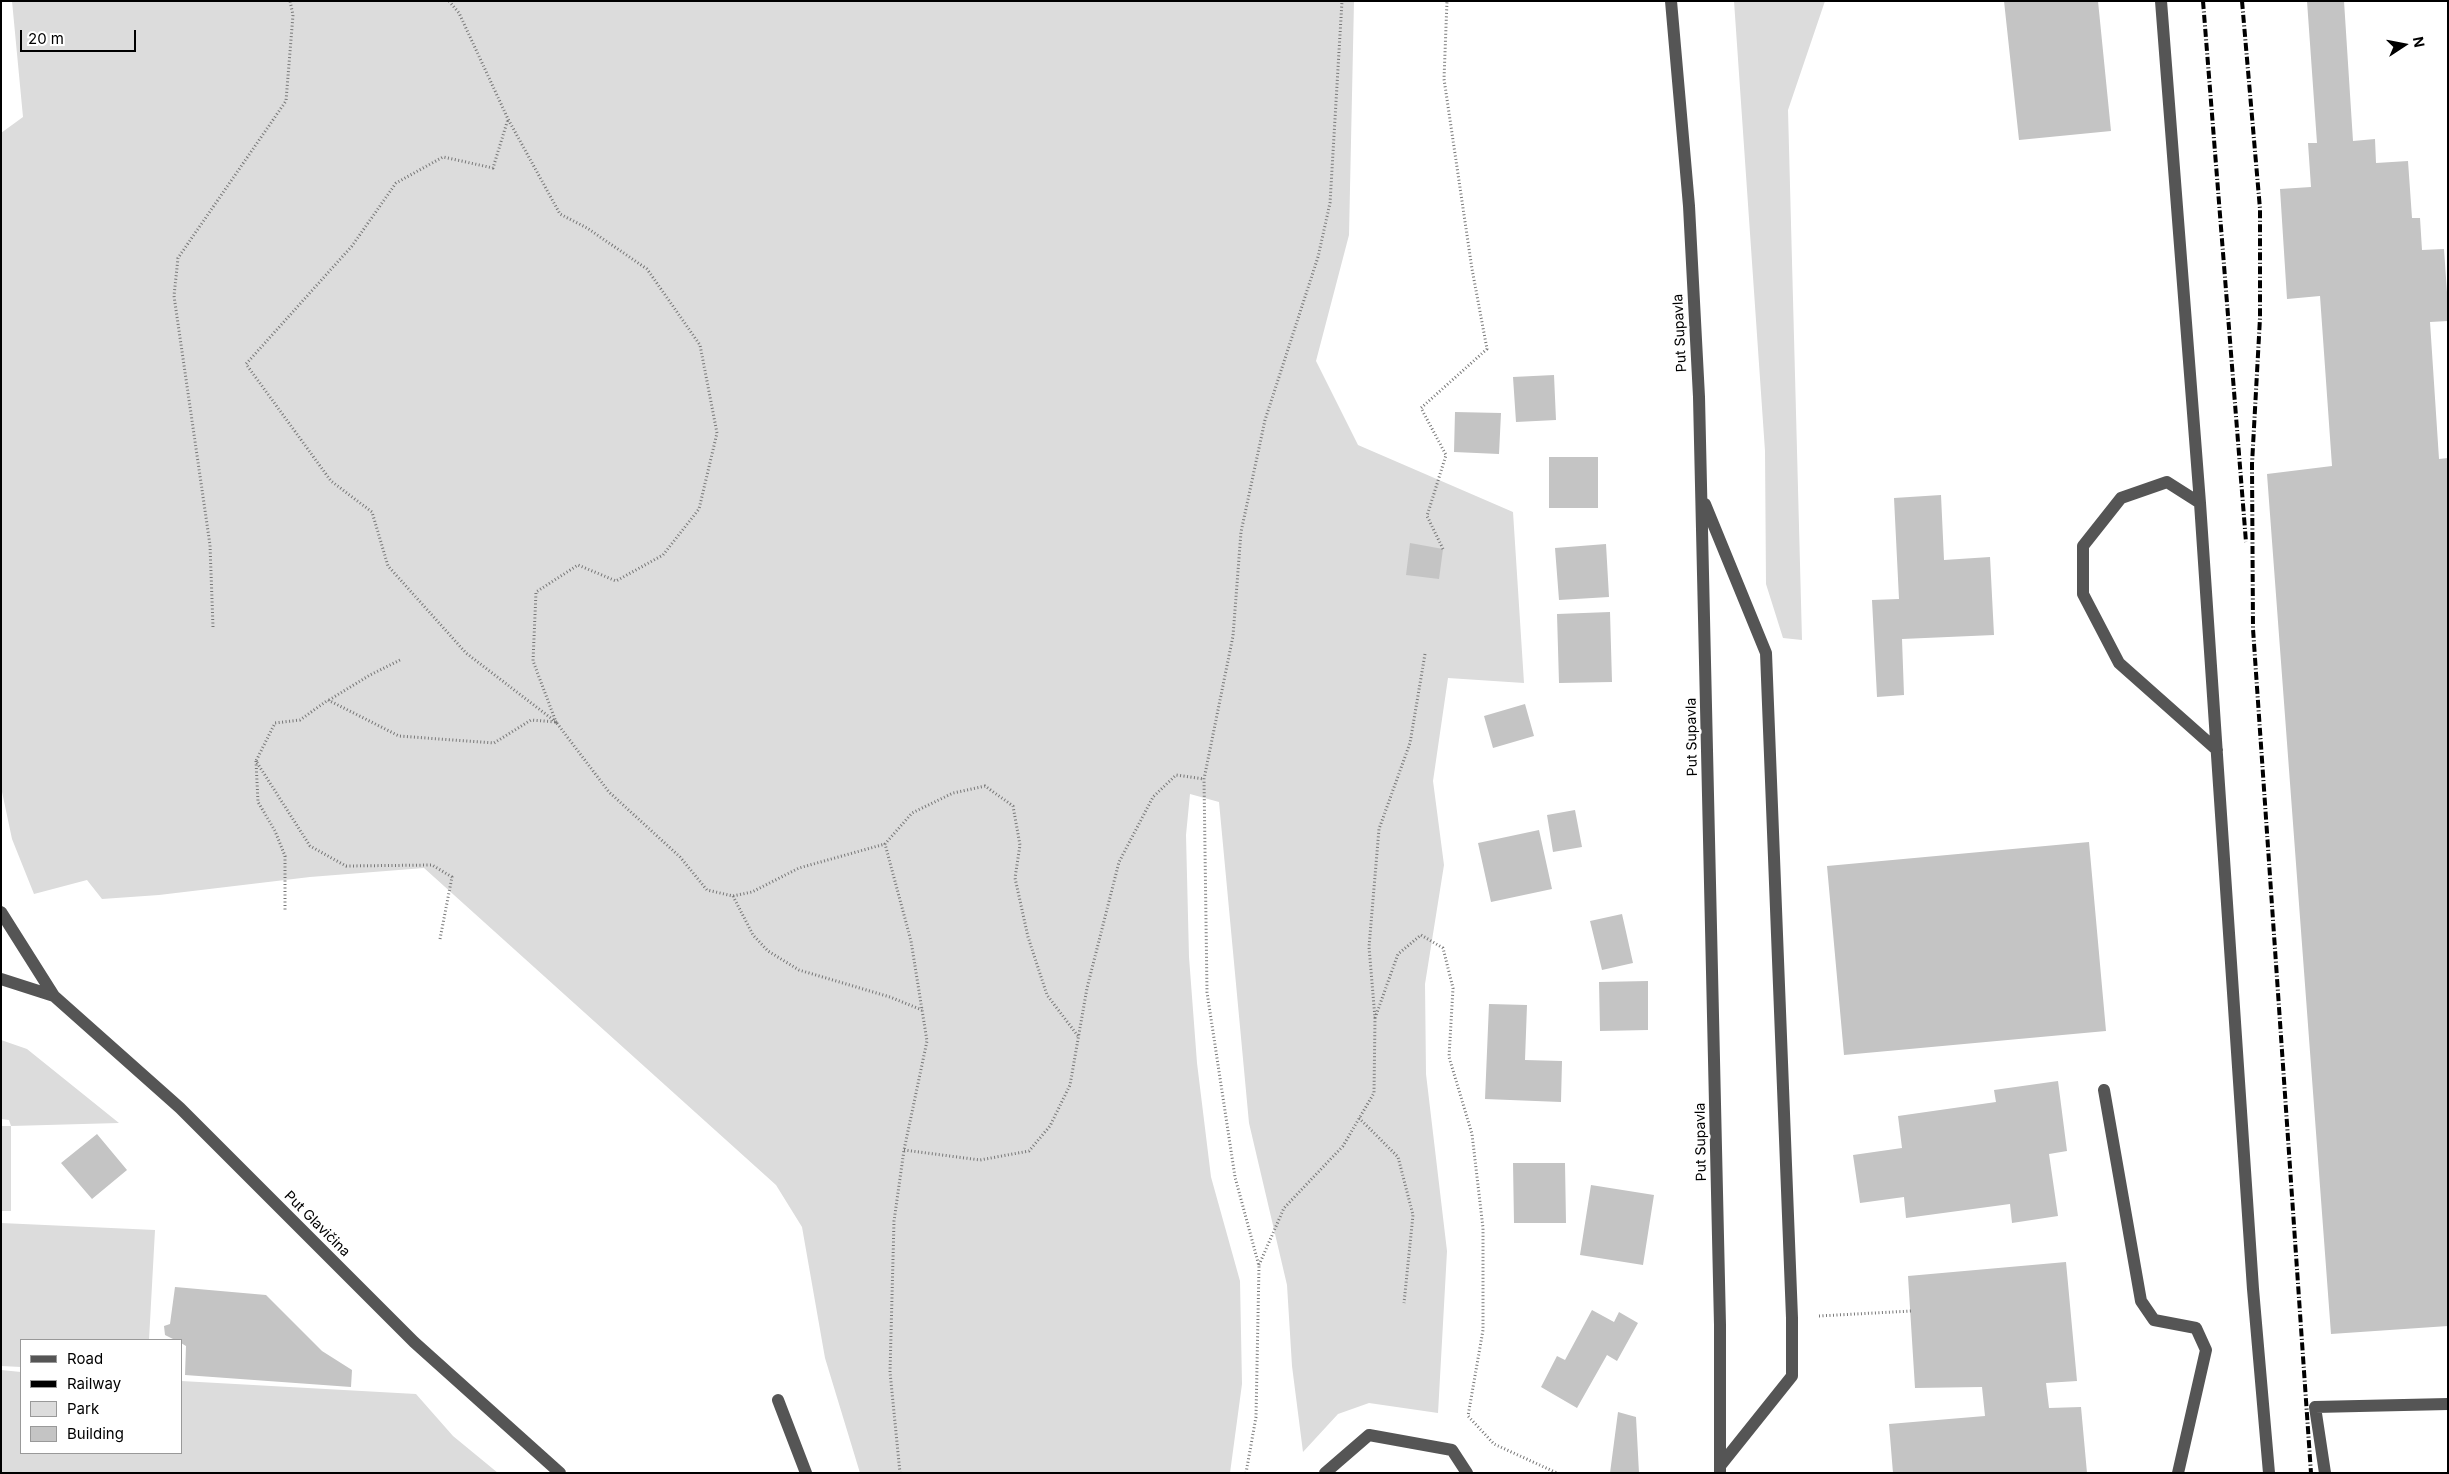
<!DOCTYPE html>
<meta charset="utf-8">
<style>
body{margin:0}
#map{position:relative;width:2449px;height:1474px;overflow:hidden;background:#fff;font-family:Inter,sans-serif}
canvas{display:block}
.frame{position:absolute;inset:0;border:2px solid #000;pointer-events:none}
.legend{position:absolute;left:20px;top:1339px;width:162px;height:115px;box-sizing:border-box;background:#fff;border:1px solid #999;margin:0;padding:6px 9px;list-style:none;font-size:15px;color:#000}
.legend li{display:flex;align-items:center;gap:10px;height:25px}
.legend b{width:25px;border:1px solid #999}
.north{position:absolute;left:2379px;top:20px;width:50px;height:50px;-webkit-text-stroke:4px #fff;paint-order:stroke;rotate:79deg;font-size:14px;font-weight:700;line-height:20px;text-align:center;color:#000}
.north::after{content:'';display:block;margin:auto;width:18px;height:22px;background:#000;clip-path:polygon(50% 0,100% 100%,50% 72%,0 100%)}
.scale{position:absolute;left:20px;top:30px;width:116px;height:22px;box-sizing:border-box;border:2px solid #000;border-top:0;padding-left:6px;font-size:15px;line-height:18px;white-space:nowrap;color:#000;-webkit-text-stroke:4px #fff;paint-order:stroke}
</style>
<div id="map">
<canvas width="2449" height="1474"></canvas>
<div class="frame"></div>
<ul class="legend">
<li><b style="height:6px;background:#555"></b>Road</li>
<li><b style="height:6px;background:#000"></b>Railway</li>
<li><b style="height:14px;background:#dcdcdc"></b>Park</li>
<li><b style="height:14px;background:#c4c4c4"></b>Building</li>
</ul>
<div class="north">N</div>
<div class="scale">20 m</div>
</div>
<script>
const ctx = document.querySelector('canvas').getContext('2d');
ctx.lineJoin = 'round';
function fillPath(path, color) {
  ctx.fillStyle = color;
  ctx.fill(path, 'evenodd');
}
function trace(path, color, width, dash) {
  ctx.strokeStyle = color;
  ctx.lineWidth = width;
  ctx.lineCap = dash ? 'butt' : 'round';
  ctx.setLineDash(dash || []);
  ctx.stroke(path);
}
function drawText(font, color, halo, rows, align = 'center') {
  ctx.font = font + ' Inter,sans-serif';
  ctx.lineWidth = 5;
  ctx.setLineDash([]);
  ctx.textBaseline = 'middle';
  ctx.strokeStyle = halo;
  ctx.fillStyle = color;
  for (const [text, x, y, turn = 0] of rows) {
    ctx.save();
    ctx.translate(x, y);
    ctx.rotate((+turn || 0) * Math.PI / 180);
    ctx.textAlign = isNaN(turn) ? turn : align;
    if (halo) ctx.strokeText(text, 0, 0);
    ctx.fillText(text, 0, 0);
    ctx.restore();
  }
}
fillPath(new Path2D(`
 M 12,1 L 1354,1 L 1349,235 L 1316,361 L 1358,445 L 1513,512 L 1524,683 L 1448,678 L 1433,781 L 1444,865 L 1425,984 L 1426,1074 L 1447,1251 L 1438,1413 L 1369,1403 L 1338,1414 L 1303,1452 L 1292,1366 L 1287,1285 L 1249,1123 L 1219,802 L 1190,794 L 1186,835 L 1189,957 L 1197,1063 L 1211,1177 L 1240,1281 L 1242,1384 L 1230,1473 L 860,1473 L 825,1358 L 802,1227 L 776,1185 L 424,868 L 310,877 L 159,895 L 102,899 L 87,880 L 34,894 L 12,839 L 1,787 L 1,133 L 23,117 Z
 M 1734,1 L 1825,1 L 1788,110 L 1802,640 L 1783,638 L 1766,584 L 1765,451 Z
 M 1,1040 L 27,1049 L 119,1123 L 11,1126 L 11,1211 L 1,1211 L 1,1126 L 11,1126 L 9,1120 L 1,1119 Z
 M 1,1223 L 155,1230 L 149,1340 L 21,1340 L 21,1367 L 1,1366 Z
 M 1,1370 L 21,1372 L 21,1453 L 181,1453 L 181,1381 L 416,1394 L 453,1436 L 498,1473 L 1,1473 Z`), '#dcdcdc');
fillPath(new Path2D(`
 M 2004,1 L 2098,1 L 2111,131 L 2019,140 Z
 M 2307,1 L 2344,1 L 2353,141 L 2375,139 L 2376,163 L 2408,161 L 2412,218 L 2420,218 L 2422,250 L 2444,249 L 2448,307 L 2448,321 L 2430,322 L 2439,459 L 2448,458 L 2448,1326 L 2331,1334 L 2267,474 L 2332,466 L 2320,296 L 2287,299 L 2280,189 L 2311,187 L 2308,143 L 2317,143 Z
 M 1554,375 L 1556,420 L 1516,422 L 1513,377 Z
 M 1455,412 L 1501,413 L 1499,454 L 1454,452 Z
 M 1549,457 L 1598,457 L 1598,508 L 1549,508 Z
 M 1941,495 L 1944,560 L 1990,557 L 1994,635 L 1902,639 L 1904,695 L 1877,697 L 1872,600 L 1899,599 L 1894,498 Z
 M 1410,543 L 1443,549 L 1439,579 L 1406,575 Z
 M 1606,544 L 1609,597 L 1559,600 L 1555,548 Z
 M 1610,612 L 1612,682 L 1559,683 L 1557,614 Z
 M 1525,704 L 1534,736 L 1493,748 L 1484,716 Z
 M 1575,810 L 1582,847 L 1553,852 L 1547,815 Z
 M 1539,830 L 1552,889 L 1491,902 L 1478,843 Z
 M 2089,842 L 2106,1031 L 1844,1055 L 1827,866 Z
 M 1622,914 L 1633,963 L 1602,970 L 1590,921 Z
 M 1648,981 L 1648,1030 L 1600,1031 L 1599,982 Z
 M 1489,1004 L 1527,1005 L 1525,1060 L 1562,1061 L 1561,1102 L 1485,1099 Z
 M 2058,1081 L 2067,1151 L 2049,1154 L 2058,1216 L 2012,1223 L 2010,1204 L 1906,1218 L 1904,1197 L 1860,1203 L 1853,1155 L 1902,1148 L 1898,1116 L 1996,1102 L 1994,1090 Z
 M 97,1134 L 127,1170 L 92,1199 L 61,1163 Z
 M 1513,1163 L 1565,1163 L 1566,1223 L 1514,1223 Z
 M 1591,1185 L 1654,1195 L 1643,1265 L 1580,1255 Z
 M 2066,1262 L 2077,1381 L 2046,1383 L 2049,1408 L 2081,1407 L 2087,1473 L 1893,1473 L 1889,1424 L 1985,1416 L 1982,1387 L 1915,1388 L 1908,1276 Z
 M 175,1287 L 266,1295 L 322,1351 L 352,1370 L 351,1387 L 185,1375 L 186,1346 L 181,1343 L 181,1340 L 175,1340 L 165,1335 L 164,1326 L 170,1324 Z
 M 1592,1310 L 1614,1322 L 1619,1312 L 1638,1323 L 1617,1361 L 1607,1355 L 1577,1408 L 1541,1387 L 1557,1356 L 1565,1360 Z
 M 1618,1412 L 1636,1417 L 1639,1473 L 1610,1473 Z`), '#c4c4c4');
trace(new Path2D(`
 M 449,1 L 459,13 L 508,119 L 560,214 L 587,228 L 647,269 L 700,345 L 717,433 L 699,509 L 663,555 L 616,581 L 578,565 L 536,592 L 533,661 L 556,722 L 466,653 L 388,566 L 372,512 L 331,481 L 246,364 L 352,246 L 396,183 L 443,157 L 493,168 L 508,119
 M 1443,549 L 1427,516 L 1446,455 L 1421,408 L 1487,349 L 1472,269 L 1444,79 L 1447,1
 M 213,627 L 210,545 L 174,296 L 178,258 L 286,101 L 293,15 L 290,1
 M 329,700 L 370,675 L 402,659
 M 256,761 L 258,802 L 275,831 L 285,856 L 285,912
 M 733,896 L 753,935 L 768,951 L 799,970 L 890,997 L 922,1010
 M 440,939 L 452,877 L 432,865 L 346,866 L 310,846 L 256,761 L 275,723 L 300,720 L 328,700 L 399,736 L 494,743 L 531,720 L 556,722 L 609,792 L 680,857 L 707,890 L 733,896 L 752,892 L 799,868 L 885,844
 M 1375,1018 L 1398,954 L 1421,935 L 1443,948 L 1453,988 L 1449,1057 L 1472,1134 L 1483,1228 L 1483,1330 L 1468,1416 L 1494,1444 L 1557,1473
 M 1359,1118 L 1398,1157 L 1413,1215 L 1404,1303
 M 904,1150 L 980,1160 L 1029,1151 L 1050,1126 L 1070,1085 L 1087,988 L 1119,862 L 1153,797 L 1176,775 L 1204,779
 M 1259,1265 L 1284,1208 L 1343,1146 L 1374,1093 L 1375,1018 L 1369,947 L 1379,829 L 1410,743 L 1425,654
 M 1819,1316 L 1911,1311
 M 900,1473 L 890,1372 L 894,1221 L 904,1150 L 927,1041 L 911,941 L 885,844 L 912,813 L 953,793 L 985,786 L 1013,806 L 1020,845 L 1015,878 L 1028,937 L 1047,995 L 1078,1036
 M 1246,1473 L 1256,1417 L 1259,1266 L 1235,1177 L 1207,992 L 1204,779 L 1233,636 L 1241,532 L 1265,420 L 1318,257 L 1330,203 L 1342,1`), '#777', 3, [1, 2.5]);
trace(new Path2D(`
 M 1671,1 L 1689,206 L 1699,397 L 1720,1325 L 1720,1473
 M 2161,1 L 2200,503 L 2253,1289 L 2269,1473
 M 2200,503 L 2167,482 L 2121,498 L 2083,546 L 2083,594 L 2119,663 L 2217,750
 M 1705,504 L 1766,653 L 1792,1318 L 1792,1376 L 1720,1466
 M 1,912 L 54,996 L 180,1108 L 414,1342 L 560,1473
 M 1,979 L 54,996
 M 2104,1090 L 2141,1301 L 2154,1320 L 2196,1328 L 2206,1350 L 2178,1473
 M 778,1400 L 806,1473
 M 1325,1473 L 1369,1435 L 1452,1450 L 1467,1473
 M 2325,1473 L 2315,1407 L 2448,1404`), '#555', 12);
trace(new Path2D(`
 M 2203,1 L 2246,542
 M 2242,1 L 2260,209 L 2260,318 L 2252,464 L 2253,629 L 2311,1473`), '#000', 4, [8, 2.5, 1, 2.5]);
drawText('14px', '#000', '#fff', [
 ["Put Supavla",1680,333,-93],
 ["Put Supavla",1692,737,-91],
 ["Put Supavla",1701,1142,-91],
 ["Put Glavičina",317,1224,45]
]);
</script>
